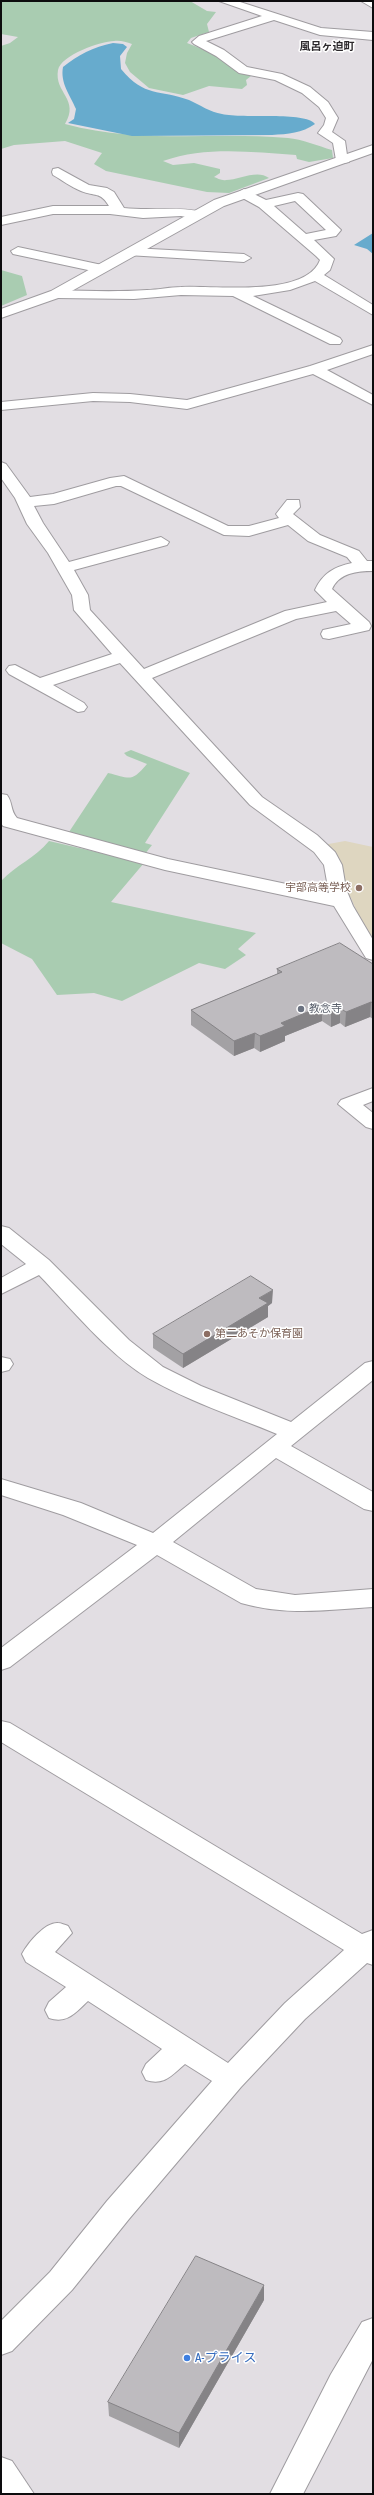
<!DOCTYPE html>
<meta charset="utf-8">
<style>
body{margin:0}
#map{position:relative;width:374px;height:2495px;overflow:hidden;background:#e2dee3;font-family:"Asap Condensed",sans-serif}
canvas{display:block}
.frame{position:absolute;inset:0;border:2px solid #0d0c0e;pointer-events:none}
</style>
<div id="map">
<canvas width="374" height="2495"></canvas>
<div class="frame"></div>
</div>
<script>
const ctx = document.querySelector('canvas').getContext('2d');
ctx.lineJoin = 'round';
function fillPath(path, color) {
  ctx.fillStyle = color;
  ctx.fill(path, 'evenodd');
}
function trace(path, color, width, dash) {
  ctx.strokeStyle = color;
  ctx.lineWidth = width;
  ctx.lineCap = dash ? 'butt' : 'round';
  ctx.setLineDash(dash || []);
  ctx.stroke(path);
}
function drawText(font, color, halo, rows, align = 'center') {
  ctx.font = font + ' "Asap Condensed","Noto Sans JP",sans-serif';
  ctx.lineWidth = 3;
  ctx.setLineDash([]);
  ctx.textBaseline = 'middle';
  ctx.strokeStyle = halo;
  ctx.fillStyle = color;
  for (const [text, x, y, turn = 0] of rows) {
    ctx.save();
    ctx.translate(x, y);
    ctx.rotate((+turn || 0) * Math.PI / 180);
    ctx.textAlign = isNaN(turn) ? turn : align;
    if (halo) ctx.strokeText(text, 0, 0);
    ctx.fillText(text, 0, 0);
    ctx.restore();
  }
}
fillPath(new Path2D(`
 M 345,841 L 373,847 L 373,944 L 367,937 L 351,898 L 338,878 L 323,845 Z`), '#ded6c0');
fillPath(new Path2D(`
 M 1,1 L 190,1 L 207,11 L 216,12 L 207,24 L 209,32 L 191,38 L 187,43 L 215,54 L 251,76 L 246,80 L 247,85 L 242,89 L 209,86 L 183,95 L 149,88 L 130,72 L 125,63 L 127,53 L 132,44 C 126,42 120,40 114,41 C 101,41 61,55 58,70 C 54,93 80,99 65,124 C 140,144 212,132 288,138 C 302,139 318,146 332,150 L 333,158 L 309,162 L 297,159 L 296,155 C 251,152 206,146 163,161 L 173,165 L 194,163 L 220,169 L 220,173 L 214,177 C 217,178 222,181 226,180 C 239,180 257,169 269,178 L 229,193 L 207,192 L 106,171 L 94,164 L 102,153 L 65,141 L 14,145 L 1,149 L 1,46 L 10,43 L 18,37 L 1,34 Z
 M 1,270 L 22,276 L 27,295 L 1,306 Z
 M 131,750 L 190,773 L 145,843 L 152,845 L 145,854 L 69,832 L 108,773 C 130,778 131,783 147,764 L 127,756 L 124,753 Z
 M 49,841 L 144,863 L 111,902 L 256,933 L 238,949 L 246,955 L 225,969 L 199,963 L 122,1001 L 94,993 L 57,995 L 32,959 L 1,943 L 1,881 C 16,865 35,858 49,841 Z`), '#a9ccb1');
fillPath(new Path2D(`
 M 113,43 L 123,44 L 127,47 L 120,56 L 121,69 C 145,98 159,89 189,100 C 200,105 210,112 222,114 C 243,119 305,111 315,124 C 302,133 288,134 272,135 L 132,136 L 68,123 L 74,119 L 76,109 C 70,95 60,83 63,67 C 78,55 93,47 113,43 Z
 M 373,233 L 373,254 L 367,249 L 354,245 Z`), '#67abcd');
const street = new Path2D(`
 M 219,1 L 237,1 L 321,28 L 373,32 L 373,40 L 320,35 L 274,20 L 206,41 L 224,50 L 247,67 L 282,74 L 310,87 L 328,102 L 338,118 L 332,132 L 345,141 L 347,155 L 350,159 L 349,162 L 344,163 L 336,160 L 333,143 L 318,133 L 324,125 L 326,118 L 319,107 L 302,93 L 275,80 L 239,73 L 216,56 L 194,44 L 192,42 L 199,36 L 262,16 Z
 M 58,168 L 89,185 L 107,188 L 114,192 L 124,208 C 150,211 176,206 202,212 L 204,215 L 197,219 L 181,216 L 143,218 L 110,214 L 53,214 L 1,225 L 1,217 L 53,206 L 109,206 C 100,191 95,197 81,191 C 71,187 62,180 53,175 L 52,172 L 53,169 Z
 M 244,189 L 266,200 L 298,193 L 303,194 L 341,230 L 336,236 L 314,240 L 334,259 L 330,270 L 324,275 L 373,305 L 373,315 L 315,281 L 290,290 L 253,296 L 340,338 L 342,341 L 340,344 L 330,344 L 233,296 L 181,295 L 134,299 L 56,298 L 49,294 L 56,290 C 86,291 117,292 147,290 C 159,290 169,287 181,287 C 213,285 306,298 320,260 L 316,256 L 259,207 L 239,196 L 237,193 ZM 295,201 L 326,230 L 306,234 L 274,206 Z
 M 18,247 L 102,265 L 109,269 L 102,273 L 13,254 L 11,251 Z
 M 132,248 L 244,254 L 251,258 L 244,262 L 127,255 L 125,252 L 127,249 Z
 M 373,345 L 373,354 L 327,370 L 373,395 L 373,405 L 313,374 L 187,409 L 130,402 L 93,401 L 1,410 L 1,402 L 93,393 L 130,394 L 187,400 L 310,366 Z
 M 1,462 L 6,464 L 30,497 L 53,494 L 110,478 L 124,476 L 228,526 L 249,526 L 279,518 L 276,514 L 287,500 L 299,500 L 300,507 L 293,514 L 320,535 L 359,551 L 367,561 L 373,561 L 373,571 C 357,571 339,573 332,589 L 369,622 L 371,626 L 369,630 L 329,639 L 323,638 L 321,634 L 323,630 L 351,624 L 336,611 L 296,619 L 152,678 L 262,797 L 317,835 L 335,852 L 342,865 L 346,889 L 353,906 L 373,940 L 373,960 L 366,958 L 334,906 L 165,870 L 3,826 L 1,823 L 1,794 L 7,795 C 13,803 10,810 17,818 L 168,859 L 329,893 L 324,865 L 314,852 L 250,805 L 120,663 L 53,685 L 84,703 L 87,707 L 84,711 L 78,712 L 9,674 L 6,670 L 9,666 L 15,665 L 40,678 L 112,654 L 74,610 L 72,595 L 48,553 L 27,524 L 15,498 L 1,478 ZM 116,486 L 121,486 L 224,535 L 249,536 L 288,525 L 308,541 L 347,557 L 352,563 C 334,567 323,573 315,590 L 327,602 L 285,611 L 144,669 L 90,610 L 88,595 L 74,570 L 167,545 L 169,542 L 161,537 L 69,562 L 43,523 L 34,506 L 54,504 Z
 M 373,1088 L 373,1101 L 363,1105 L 373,1113 L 373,1129 L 366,1127 L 338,1104 L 341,1100 Z
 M 1,1226 L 9,1228 L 49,1260 L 129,1340 L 163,1367 L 201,1386 L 291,1422 L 365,1363 L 373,1361 L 373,1380 L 291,1446 L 373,1492 L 373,1511 L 364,1509 L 276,1458 L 173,1542 L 256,1589 L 295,1595 L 373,1589 L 373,1607 C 327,1610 286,1616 241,1603 L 157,1555 L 10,1667 L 1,1670 L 1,1648 L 137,1545 L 63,1515 L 1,1495 L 1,1479 L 81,1503 L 153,1533 L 277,1434 C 234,1416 188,1401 148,1378 C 108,1354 71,1308 39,1275 L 1,1294 L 1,1278 L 26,1264 L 1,1244 Z
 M 1,1357 L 10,1359 L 13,1364 L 9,1370 L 1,1372 Z
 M 1,1721 L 10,1723 L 362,1934 L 373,1930 L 373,1965 L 367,1963 L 305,2019 L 241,2087 L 129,2219 L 72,2290 L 12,2351 L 1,2355 L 1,2321 L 50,2272 L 107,2201 L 212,2081 L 185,2064 C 172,2075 164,2086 146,2080 L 142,2072 L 146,2064 L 162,2049 L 88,2001 C 75,2013 67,2024 49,2018 L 45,2010 L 49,2002 L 66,1987 L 26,1962 L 22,1954 C 28,1943 45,1922 58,1923 C 61,1923 65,1925 68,1926 L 72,1933 L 55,1952 L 228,2063 L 285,2003 L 344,1950 L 1,1742 Z
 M 373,2318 L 373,2359 L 303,2494 L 270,2494 L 331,2374 L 362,2322 Z`);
const secondary = new Path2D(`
 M 361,1 L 373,1 L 373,8 Z
 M 373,145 L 373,153 L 224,206 L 61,297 L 1,318 L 1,309 L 51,291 L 214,200 Z`);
const highway = new Path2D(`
 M 1,2457 L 12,2461 L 34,2494 L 1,2494 Z`);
trace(street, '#9f9ca0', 2);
trace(secondary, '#9f9ca0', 2);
trace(highway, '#9f9ca0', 2);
fillPath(street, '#fff');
fillPath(secondary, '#fff');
fillPath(highway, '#fff');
fillPath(new Path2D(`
 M 373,964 L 373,1019 L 370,1017 L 345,1027 L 340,1023 L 331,1027 L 322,1021 L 285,1036 L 285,1041 L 260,1052 L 254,1048 L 234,1056 L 191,1025 L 191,1010 L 277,974 L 277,969 Z
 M 272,1303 L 268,1306 L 268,1317 L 183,1368 L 153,1348 L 153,1334 Z
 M 264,2300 L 179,2448 L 109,2416 L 108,2402 Z`), '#a3a1a4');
fillPath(new Path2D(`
 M 371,1002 L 370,1017 L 345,1027 L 346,1012 Z
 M 322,1006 L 322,1021 L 285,1036 L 285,1041 L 260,1052 L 260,1036 L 281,1023 Z
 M 340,1008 L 340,1023 L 331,1027 L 331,1012 Z
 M 255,1033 L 254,1048 L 234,1056 L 234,1041 Z
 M 273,1290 L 272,1303 L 268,1306 L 268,1317 L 183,1368 L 183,1354 L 259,1298 Z
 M 264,2285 L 264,2300 L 179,2448 L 179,2433 Z`), '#858386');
const building = new Path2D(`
 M 340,943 L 373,964 L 373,1003 L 371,1002 L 346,1012 L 340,1008 L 331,1012 L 322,1006 L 281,1023 L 285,1026 L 260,1036 L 255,1033 L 234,1041 L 191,1010 L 282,972 L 277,969 Z
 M 251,1276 L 273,1290 L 259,1298 L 268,1303 L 183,1354 L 153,1334 Z
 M 196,2256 L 264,2285 L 179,2433 L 108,2402 Z`);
fillPath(building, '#bebbbf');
trace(building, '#858386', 1);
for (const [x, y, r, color] of [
 [359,888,4,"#8d6e63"],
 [301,1009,4,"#6b7280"],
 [207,1334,4,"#8d6e63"],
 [187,2358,4,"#3f7fe0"]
]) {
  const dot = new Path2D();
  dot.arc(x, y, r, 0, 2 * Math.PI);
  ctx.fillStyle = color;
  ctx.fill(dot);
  trace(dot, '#fff', 1.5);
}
drawText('bold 11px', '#2c292c', '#fff', [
 ["風呂ヶ迫町",327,47]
]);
drawText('11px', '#785e54', '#fff', [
 ["宇部高等学校",351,888],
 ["第二あそか保育園",215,1334,"left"]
], 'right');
drawText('11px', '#5b616d', '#fff', [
 ["教念寺",309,1009]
], 'left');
drawText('13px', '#366cbe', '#fff', [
 ["A-プライス",195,2358]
], 'left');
</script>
